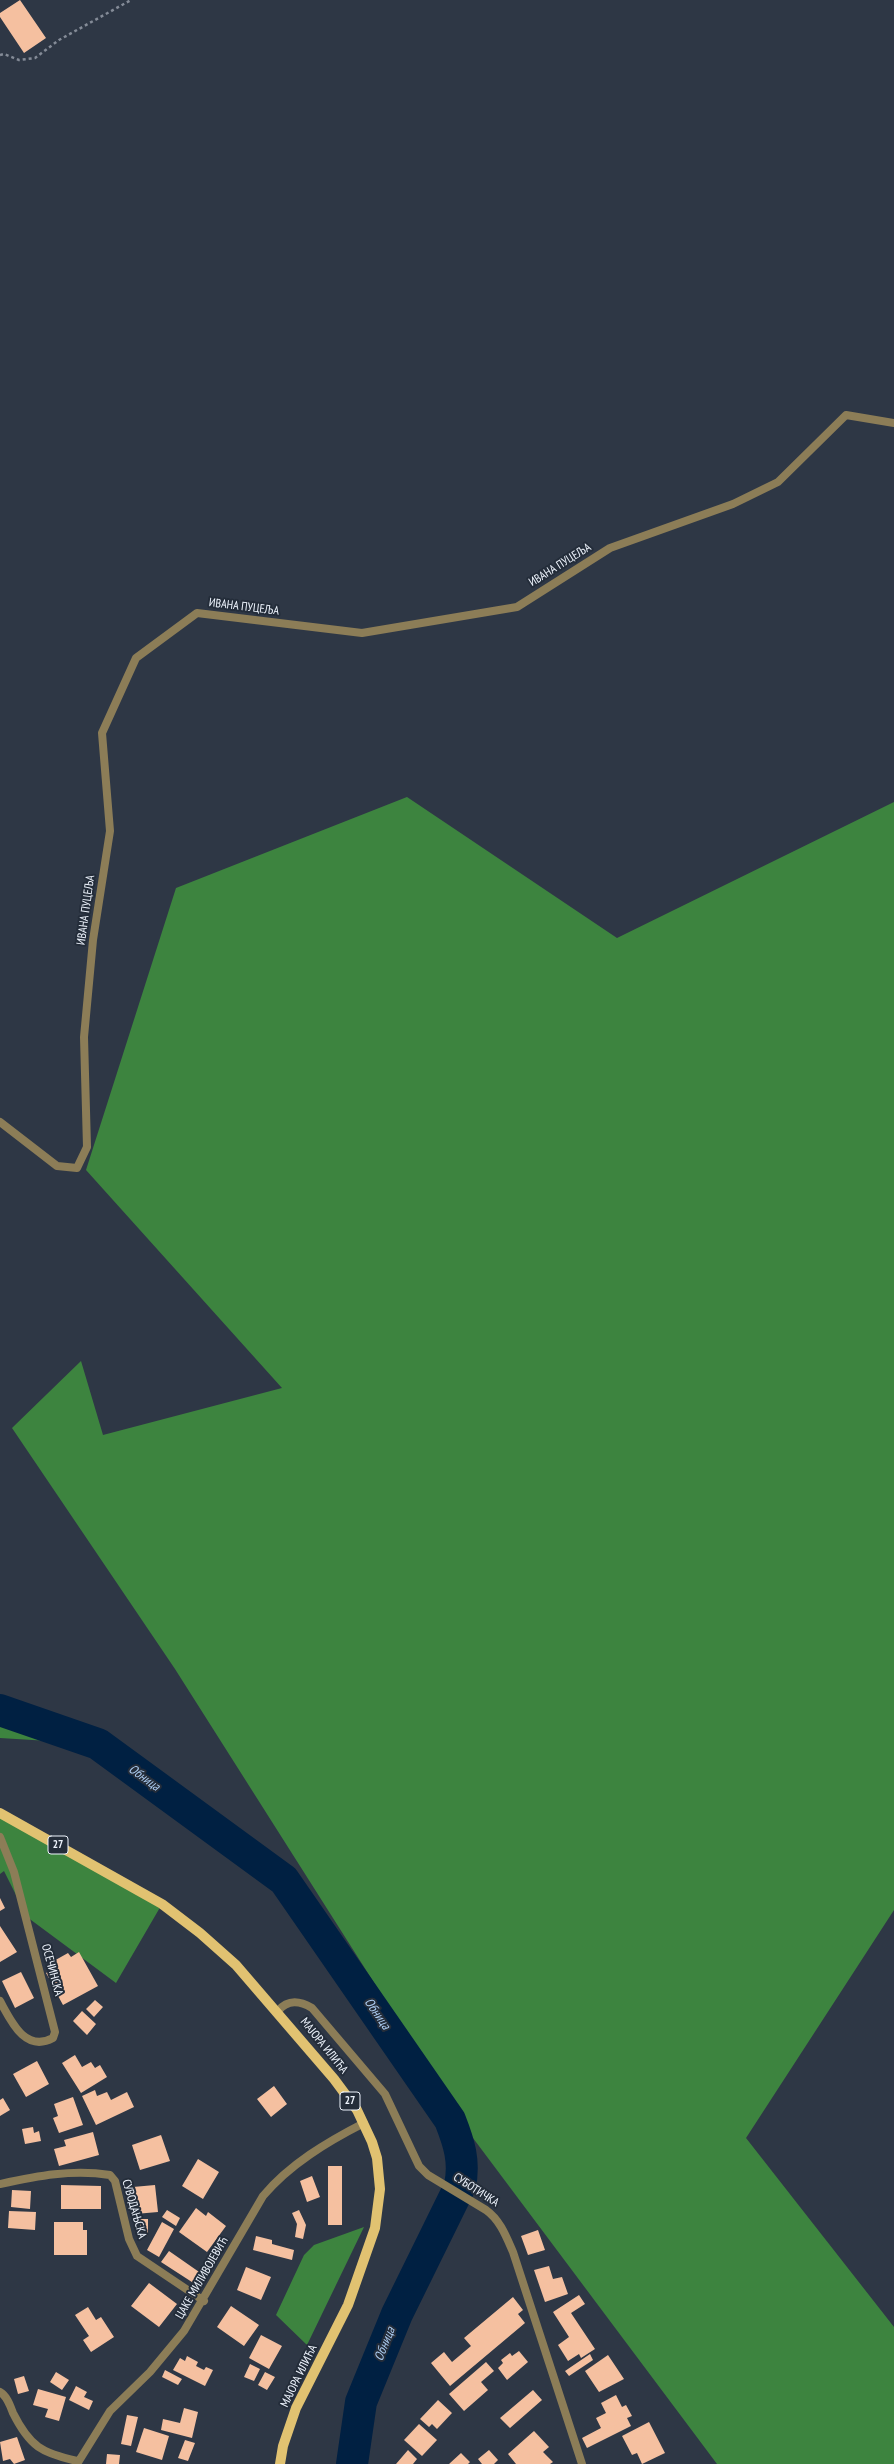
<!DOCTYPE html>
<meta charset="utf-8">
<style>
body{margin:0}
canvas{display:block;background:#2e3745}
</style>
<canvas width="894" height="2464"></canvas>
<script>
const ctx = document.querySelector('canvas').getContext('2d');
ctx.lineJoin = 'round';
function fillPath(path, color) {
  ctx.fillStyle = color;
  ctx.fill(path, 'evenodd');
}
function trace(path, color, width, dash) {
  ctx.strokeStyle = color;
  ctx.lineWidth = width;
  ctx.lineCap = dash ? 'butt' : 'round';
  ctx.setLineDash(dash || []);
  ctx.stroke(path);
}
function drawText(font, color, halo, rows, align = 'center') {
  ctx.font = font + ' "PT Sans Narrow",sans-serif';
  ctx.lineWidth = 4;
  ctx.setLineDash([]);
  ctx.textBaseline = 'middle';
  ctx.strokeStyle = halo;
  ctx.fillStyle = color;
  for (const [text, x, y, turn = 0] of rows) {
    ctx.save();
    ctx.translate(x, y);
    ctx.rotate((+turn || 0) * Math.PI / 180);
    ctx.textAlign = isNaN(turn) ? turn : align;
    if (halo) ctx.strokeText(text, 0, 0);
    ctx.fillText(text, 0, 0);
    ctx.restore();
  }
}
fillPath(new Path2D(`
 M 407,797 L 617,938 L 894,802 L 894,1910 L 746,2138 L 894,2327 L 894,2464 L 717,2464 L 470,2134 L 175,1669 L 12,1428 L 81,1361 L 103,1435 L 282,1388 L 86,1170 L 176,888 Z
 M 0,1710 L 98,1744 L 0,1738 Z
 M 0,1813 L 162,1904 L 116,1983 L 27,1917 L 4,1871 L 0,1874 Z
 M 364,2227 L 307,2345 L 276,2315 L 304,2255 L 314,2245 Z`), '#3d843f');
trace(new Path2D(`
 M 0,1710 L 98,1744 L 284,1880 L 450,2120 C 459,2143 465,2161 460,2186 L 397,2314 L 361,2402 L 352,2464`), '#002042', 32);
fillPath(new Path2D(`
 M 20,0 L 46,38 L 24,53 L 0,17 L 0,13 Z
 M 0,1898 L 5,1908 L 0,1911 Z
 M 0,1926 L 17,1952 L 0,1962 Z
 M 79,1952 L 98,1986 L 63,2005 L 57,1994 L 63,1991 L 58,1982 L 53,1985 L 46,1973 L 55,1968 L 52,1962 L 68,1953 L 71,1957 Z
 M 21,1972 L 34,1998 L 15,2008 L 2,1981 Z
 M 95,2000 L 103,2007 L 94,2017 L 86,2009 Z
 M 82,2011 L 96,2024 L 87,2035 L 73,2021 Z
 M 75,2055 L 82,2067 L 91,2062 L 95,2068 L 100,2065 L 107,2077 L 81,2093 L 62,2063 Z
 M 37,2061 L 49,2084 L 26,2097 L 13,2074 Z
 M 274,2086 L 287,2104 L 271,2117 L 257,2099 Z
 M 95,2090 L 97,2096 L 107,2092 L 111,2100 L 127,2092 L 134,2107 L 96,2125 L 82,2096 Z
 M 73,2097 L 83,2125 L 59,2133 L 53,2118 L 58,2116 L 54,2104 Z
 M 3,2098 L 10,2110 L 0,2116 L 0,2100 Z
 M 33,2127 L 34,2133 L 39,2131 L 41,2141 L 25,2144 L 22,2129 Z
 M 93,2132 L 99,2155 L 59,2166 L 54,2149 L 66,2146 L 64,2140 Z
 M 161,2135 L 170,2161 L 140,2170 L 132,2145 Z
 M 198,2159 L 219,2172 L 203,2199 L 182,2186 Z
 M 328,2166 L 342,2166 L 342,2225 L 328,2225 Z
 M 312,2176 L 320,2197 L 307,2202 L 300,2181 Z
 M 61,2185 L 101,2186 L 101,2209 L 61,2209 Z
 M 155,2185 L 158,2212 L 135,2214 L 133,2187 Z
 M 12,2190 L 31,2191 L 30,2209 L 11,2207 Z
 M 196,2208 L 206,2216 L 208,2212 L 226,2226 L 207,2252 L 179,2232 Z
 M 167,2210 L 180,2218 L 176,2226 L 162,2217 Z
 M 299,2210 L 306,2225 L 303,2239 L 295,2237 L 297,2224 L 292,2213 Z
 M 9,2211 L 36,2212 L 35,2230 L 8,2228 Z
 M 140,2219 L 148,2219 L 148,2236 L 140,2236 Z
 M 54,2222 L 83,2222 L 83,2230 L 87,2230 L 87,2255 L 54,2255 Z
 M 162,2222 L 174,2229 L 159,2257 L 147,2250 Z
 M 538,2230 L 545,2250 L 528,2255 L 521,2236 Z
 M 256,2236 L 272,2240 L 272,2244 L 294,2250 L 292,2260 L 253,2250 Z
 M 169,2251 L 202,2274 L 195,2284 L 161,2262 Z
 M 549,2266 L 553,2279 L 562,2277 L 568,2294 L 545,2302 L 534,2270 Z
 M 246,2267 L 271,2277 L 261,2300 L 237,2290 Z
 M 149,2283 L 177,2304 L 159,2327 L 131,2306 Z
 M 579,2295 L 585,2304 L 571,2313 L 595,2349 L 581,2358 L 579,2354 L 568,2361 L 558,2345 L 569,2337 L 553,2312 Z
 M 513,2297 L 523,2310 L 518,2314 L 525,2323 L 450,2386 L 431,2363 L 444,2352 L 452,2362 L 471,2346 L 464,2338 Z
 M 231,2306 L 259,2325 L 244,2346 L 217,2327 Z
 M 88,2307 L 96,2320 L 101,2317 L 114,2337 L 91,2352 L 83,2340 L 89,2336 L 75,2315 Z
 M 261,2335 L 282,2346 L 269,2369 L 249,2358 Z
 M 519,2351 L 528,2362 L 507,2380 L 498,2368 L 503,2363 L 501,2360 L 510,2353 L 512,2356 Z
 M 590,2354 L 593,2360 L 569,2376 L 565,2371 Z
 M 608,2355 L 624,2379 L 599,2392 L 585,2371 Z
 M 187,2356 L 198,2362 L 196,2366 L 204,2370 L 206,2367 L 213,2370 L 205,2386 L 173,2370 L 180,2358 L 185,2361 Z
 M 486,2362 L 494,2371 L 481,2382 L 488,2390 L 464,2411 L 449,2394 Z
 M 250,2364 L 260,2369 L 254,2381 L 244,2377 Z
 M 165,2370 L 182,2379 L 178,2385 L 162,2377 Z
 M 56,2372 L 69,2380 L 62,2390 L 50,2382 Z
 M 265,2372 L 275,2377 L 267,2390 L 258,2385 Z
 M 24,2376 L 29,2391 L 18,2394 L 14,2379 Z
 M 76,2386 L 87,2392 L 84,2397 L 93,2401 L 89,2410 L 69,2400 Z
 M 38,2389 L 66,2397 L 59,2421 L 45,2417 L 48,2409 L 33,2405 Z
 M 533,2390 L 542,2400 L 510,2428 L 500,2418 Z
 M 616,2395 L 622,2407 L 626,2405 L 632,2416 L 627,2418 L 631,2426 L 587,2448 L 582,2438 L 601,2428 L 596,2418 L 606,2413 L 601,2403 Z
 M 438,2400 L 452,2413 L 437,2429 L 432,2424 L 429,2427 L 420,2419 Z
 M 184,2408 L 198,2412 L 192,2438 L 161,2430 L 163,2419 L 180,2423 Z
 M 127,2415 L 138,2417 L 131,2446 L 121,2444 Z
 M 649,2422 L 665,2453 L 642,2464 L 637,2453 L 632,2455 L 622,2436 Z
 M 419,2424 L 437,2440 L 422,2456 L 404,2440 Z
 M 144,2428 L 169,2436 L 162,2460 L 136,2452 Z
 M 534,2431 L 549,2447 L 543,2452 L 553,2462 L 550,2464 L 516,2464 L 508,2454 Z
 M 17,2437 L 25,2460 L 14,2464 L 10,2459 L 3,2461 L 0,2442 Z
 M 185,2440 L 195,2443 L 188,2461 L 178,2458 Z
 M 408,2450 L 417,2459 L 413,2464 L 396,2464 Z
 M 489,2450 L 498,2460 L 494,2464 L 482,2464 L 478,2459 Z
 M 461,2453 L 470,2462 L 468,2464 L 449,2464 Z
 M 107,2454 L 120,2455 L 119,2464 L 106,2464 Z`), '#f5c0a0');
trace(new Path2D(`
 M 0,55 L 4,54 L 19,60 L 35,58 L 59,40 L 131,0`), '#848b97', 2.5, [3, 3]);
trace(new Path2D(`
 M 0,1122 L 57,1166 L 77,1168 L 87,1147 L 84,1037 L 93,940 L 110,831 L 102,733 L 136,658 L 197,613 L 362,633 L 517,607 L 610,548 L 733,504 L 778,482 L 846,415 L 894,423
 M 0,1837 L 14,1872 L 55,2032 L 53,2038 C 25,2053 11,2021 0,2001
 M 278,2011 C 288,1999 300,2001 312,2008 L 385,2094 L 419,2166 L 428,2175 L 486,2210 C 500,2220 506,2236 513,2252 L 582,2464
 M 0,2184 C 37,2176 72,2169 110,2175 L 115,2181 L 129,2239 L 137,2256 L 204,2301
 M 0,2392 C 7,2396 10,2405 13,2413 C 30,2447 42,2453 77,2461
 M 77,2464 L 110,2411 L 150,2372 L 184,2331 L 263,2196 C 290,2164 327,2142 364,2123`), '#8c7d57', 8);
trace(new Path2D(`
 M 0,1813 L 162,1904 L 200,1933 L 236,1965 L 334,2079 L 357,2110 L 372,2142 L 377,2158 L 380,2189 L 375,2228 L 348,2305 L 296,2408 L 283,2446 L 280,2464`), '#e1c271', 10);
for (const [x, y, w] of [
 [58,1845,20],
 [350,2101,20]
]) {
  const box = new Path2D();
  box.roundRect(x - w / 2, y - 9, w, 18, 3);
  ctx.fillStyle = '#242d3a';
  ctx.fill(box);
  trace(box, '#eef4fd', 1);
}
drawText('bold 11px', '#eef4fd', null, [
 ["27",58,1845],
 ["27",350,2101]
]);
drawText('12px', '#eef4fd', '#242d3a', [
 ["ИВАНА ПУЦЕЉА",560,565,-32],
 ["ИВАНА ПУЦЕЉА",244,607,7],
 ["ИВАНА ПУЦЕЉА",86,910,-82],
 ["ОСЕЧИНСКА",52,1970,75],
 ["МАЈОРА ИЛИЋА",324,2046,51],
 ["СУБОТИЧКА",476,2190,33],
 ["СУВОДАЊСКА",134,2209,74],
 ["ЦАКЕ МИЛИВОЈЕВИЋ",202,2278,-60],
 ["МАЈОРА ИЛИЋА",299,2376,-64]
]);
drawText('italic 13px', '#adcdf2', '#242d3a', [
 ["Обница",144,1778,36],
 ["Обница",377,2014,55],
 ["Обница",385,2344,-68]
]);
</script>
